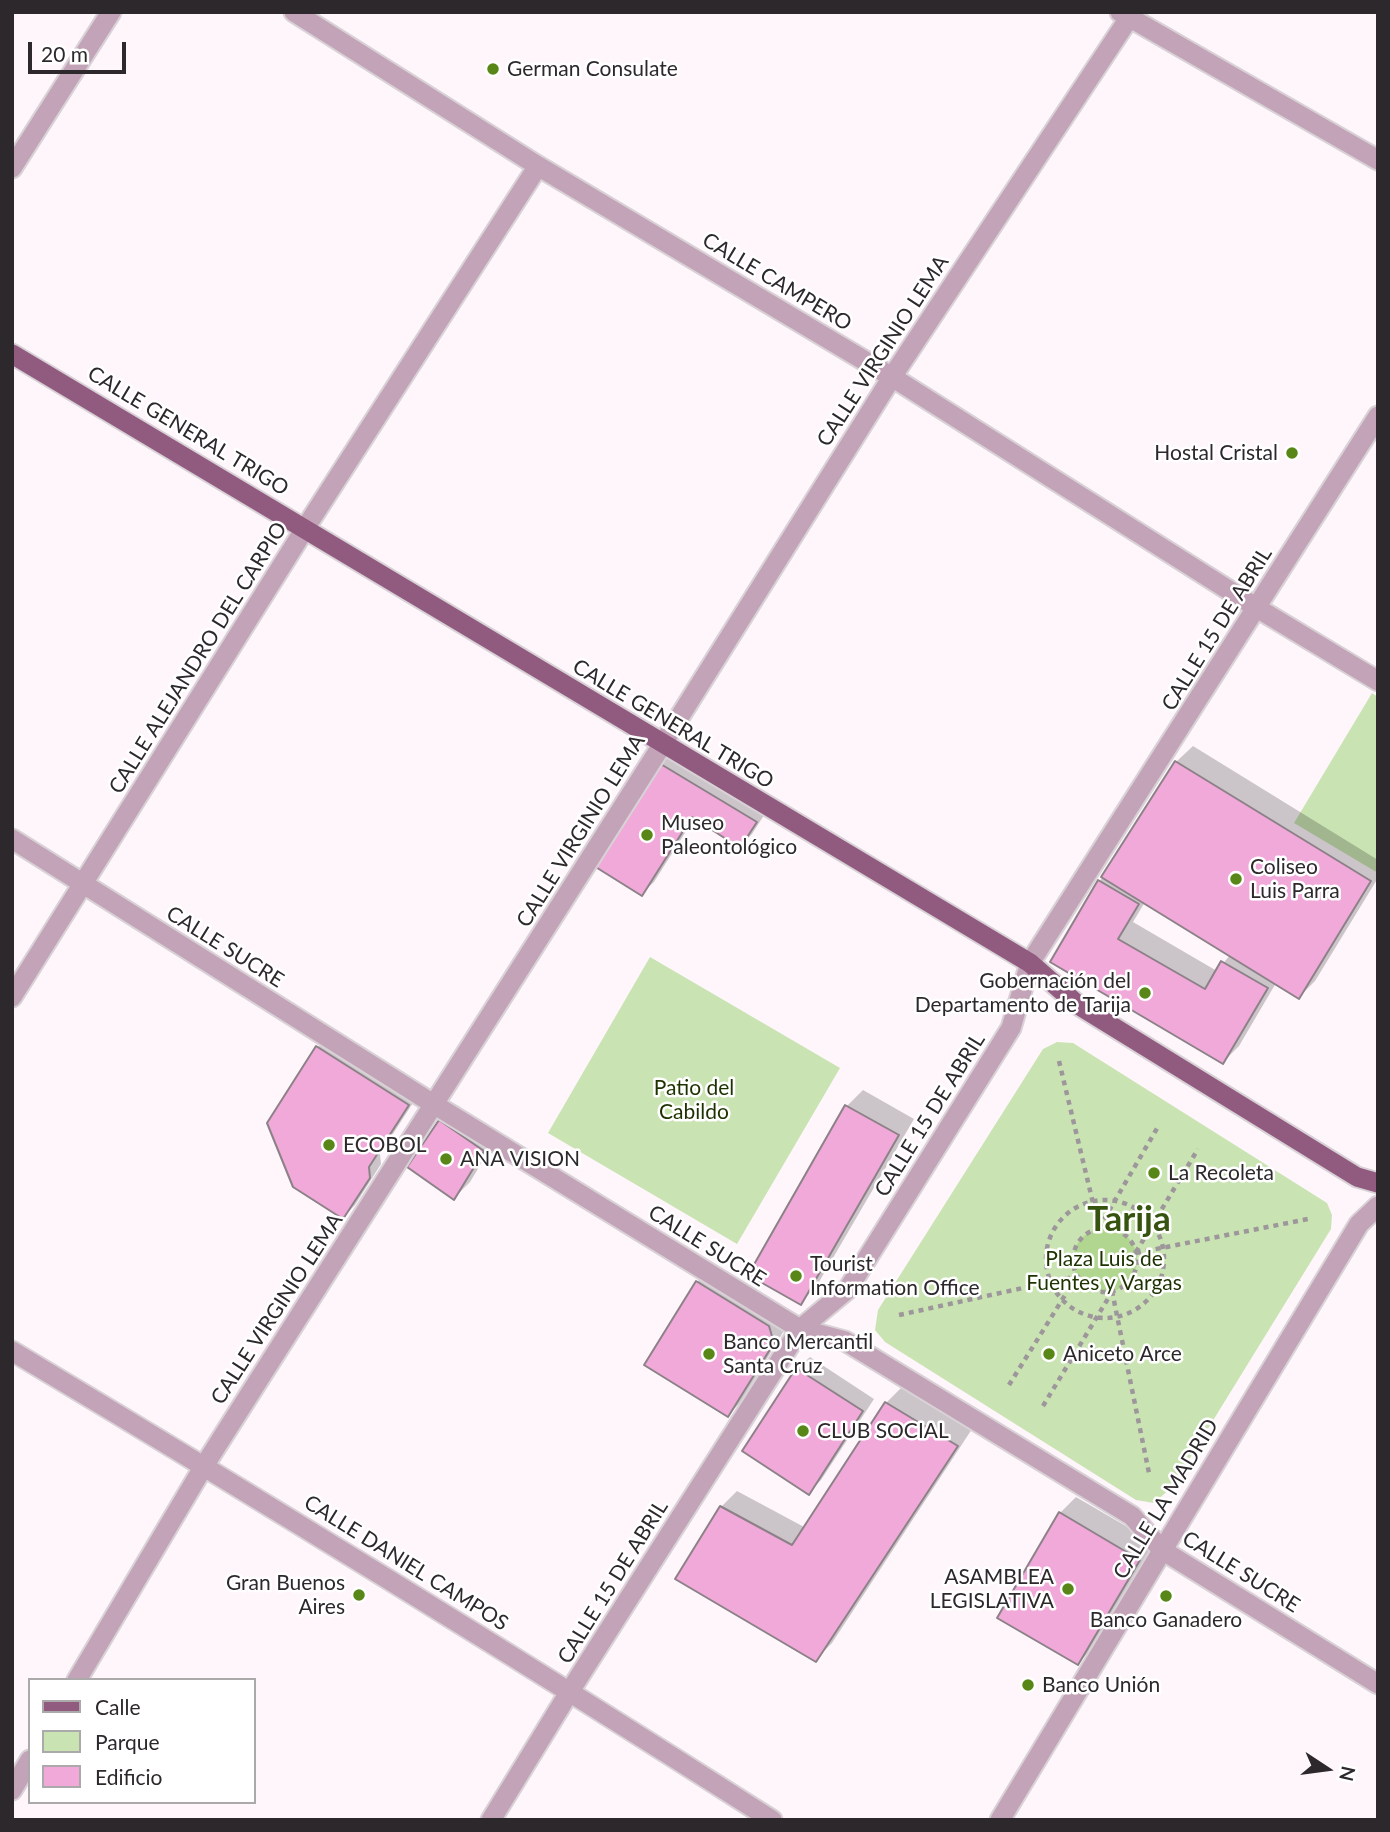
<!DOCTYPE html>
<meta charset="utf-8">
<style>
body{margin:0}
#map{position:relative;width:1390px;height:1832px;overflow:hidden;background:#fef6fb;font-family:Lato,sans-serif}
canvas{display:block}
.frame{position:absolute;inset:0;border:14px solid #2c282b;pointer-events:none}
.legend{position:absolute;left:28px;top:1678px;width:228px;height:126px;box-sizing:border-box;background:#fff;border:2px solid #aba9aa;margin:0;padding:9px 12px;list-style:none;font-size:21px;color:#2c282b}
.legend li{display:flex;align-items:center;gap:14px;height:35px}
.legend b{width:35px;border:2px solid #aba9aa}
.north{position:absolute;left:1292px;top:1734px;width:70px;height:70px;-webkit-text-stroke:5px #fff;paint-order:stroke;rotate:103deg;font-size:19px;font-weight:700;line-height:28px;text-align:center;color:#2c282b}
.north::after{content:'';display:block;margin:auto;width:24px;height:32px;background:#2c282b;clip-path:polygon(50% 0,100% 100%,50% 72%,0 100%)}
.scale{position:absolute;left:28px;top:42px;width:98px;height:32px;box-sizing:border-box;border:4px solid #2c282b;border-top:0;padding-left:9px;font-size:21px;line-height:24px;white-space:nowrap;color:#2c282b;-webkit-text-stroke:5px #fff;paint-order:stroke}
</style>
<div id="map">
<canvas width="1390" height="1832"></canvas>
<div class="frame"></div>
<ul class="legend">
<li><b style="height:9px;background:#915a7f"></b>Calle</li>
<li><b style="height:19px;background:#cae3b3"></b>Parque</li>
<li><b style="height:19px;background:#f0a9d9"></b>Edificio</li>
</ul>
<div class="north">N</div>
<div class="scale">20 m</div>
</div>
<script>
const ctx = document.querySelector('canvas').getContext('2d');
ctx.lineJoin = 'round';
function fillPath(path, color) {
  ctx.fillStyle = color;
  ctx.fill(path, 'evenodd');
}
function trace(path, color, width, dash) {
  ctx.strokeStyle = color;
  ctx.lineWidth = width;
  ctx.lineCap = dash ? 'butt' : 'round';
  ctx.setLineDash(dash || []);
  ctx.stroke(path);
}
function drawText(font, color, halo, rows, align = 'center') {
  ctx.font = font + ' Lato,sans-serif';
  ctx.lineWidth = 5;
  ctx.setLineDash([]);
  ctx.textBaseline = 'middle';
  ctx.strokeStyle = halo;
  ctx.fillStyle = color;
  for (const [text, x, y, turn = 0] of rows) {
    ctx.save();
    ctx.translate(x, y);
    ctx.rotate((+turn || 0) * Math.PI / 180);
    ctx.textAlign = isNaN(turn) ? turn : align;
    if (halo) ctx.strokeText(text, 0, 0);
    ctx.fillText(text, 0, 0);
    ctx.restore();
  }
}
fillPath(new Path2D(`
 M 1372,693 L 1378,697 L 1378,873 L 1294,823 Z
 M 650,957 L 840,1068 L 737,1244 L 548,1133 Z
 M 1057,1042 L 1073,1043 L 1327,1203 L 1332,1215 L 1331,1229 L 1172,1487 L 1154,1503 L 1136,1500 L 885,1342 L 875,1330 L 878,1310 L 1043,1049 Z`), '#cae3b3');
fillPath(new Path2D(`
 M1073 1260a32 32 0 1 1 64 0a32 32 0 1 1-64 0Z`), '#b1d68f');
fillPath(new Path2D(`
 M 1193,746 L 1378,860 L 1378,878 L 1315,981 L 1299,997 L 1276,983 L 1239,1046 L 1223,1062 L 1052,962 L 1100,881 L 1176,762 ZM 1145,902 L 1230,955 L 1217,971 L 1133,922 Z
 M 673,752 L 768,809 L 752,834 L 740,846 L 695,817 L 654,882 L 641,894 L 661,764 Z
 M 330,1035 L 420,1092 L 380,1154 L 381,1164 L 355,1205 L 343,1217 L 269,1123 L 318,1047 Z
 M 863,1090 L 914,1119 L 816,1287 L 800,1303 L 847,1106 Z
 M 457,1105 L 499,1134 L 470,1182 L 454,1198 L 409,1167 L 440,1121 Z
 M 709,1270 L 785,1329 L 740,1403 L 728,1415 L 697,1282 Z
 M 810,1357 L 874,1399 L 821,1480 L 809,1492 L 797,1369 Z
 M 903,1386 L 972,1429 L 832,1643 L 816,1659 L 721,1507 L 737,1491 L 806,1528 L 886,1403 Z
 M 1076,1497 L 1155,1543 L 1094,1647 L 1078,1663 L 1060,1513 Z`), '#0003');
const building = new Path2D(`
 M 1175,761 L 1371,881 L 1299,999 L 1101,877 Z
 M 659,763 L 757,822 L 740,848 L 692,817 L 642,896 L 594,866 Z
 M 1098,880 L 1139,904 L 1118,939 L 1205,989 L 1221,961 L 1268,988 L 1223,1064 L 1050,962 Z
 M 316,1046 L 409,1105 L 369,1167 L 370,1178 L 343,1219 L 293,1187 L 267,1123 Z
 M 845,1105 L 899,1135 L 801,1305 L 748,1275 Z
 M 439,1120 L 484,1151 L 454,1200 L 407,1167 Z
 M 696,1281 L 769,1326 L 774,1343 L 728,1417 L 644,1365 Z
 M 796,1368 L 863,1411 L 809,1495 L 742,1451 Z
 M 885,1402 L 958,1446 L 816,1662 L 675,1579 L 720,1506 L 792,1545 Z
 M 1059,1512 L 1140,1560 L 1078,1665 L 997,1618 Z`);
fillPath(building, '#f0a9d9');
trace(building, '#8c8187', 2);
const minor = new Path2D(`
 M 294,12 L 538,166 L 892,377 L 1257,608 L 1378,681
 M 12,168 L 111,12
 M 12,839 L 435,1105 L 800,1329 L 845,1341 L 1132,1516 L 1162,1550 L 1378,1684
 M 12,997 L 306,527 L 538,166
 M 12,1351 C 268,1504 521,1660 772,1820
 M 77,1680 L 204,1466 L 662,745 L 892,377 L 1133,12
 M 12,1790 L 30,1760
 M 1000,1820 L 1359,1224 L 1378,1206`);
const tertiary = new Path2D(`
 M 1120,12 L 1378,160
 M 491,1820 L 570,1691 L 800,1329 L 848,1289 L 1011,1028 L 1030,963 L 1378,416`);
const primary = new Path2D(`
 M 12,354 C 353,555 690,761 1030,963 L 1078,1005 L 1357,1177 L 1378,1183`);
trace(minor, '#d8d1d6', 23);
trace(tertiary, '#d8d1d6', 23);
trace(primary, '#d8d1d6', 23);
trace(new Path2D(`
 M 1059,1061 L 1099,1228
 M1046 1259a59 59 0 1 1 118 0a59 59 0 1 1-118 0Z
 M 1099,1228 L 1159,1125
 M1073 1260a32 32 0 1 1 64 0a32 32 0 1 1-64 0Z
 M 1136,1252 L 1198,1149
 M 1136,1253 L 1308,1219
 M 1112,1291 L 1149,1473
 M 899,1315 L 1078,1276
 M 1009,1385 L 1077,1276
 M 1043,1406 L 1112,1292`), '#9d979b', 4.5, [5, 5]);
trace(minor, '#c2a3b7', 19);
trace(tertiary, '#c2a3b7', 19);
trace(primary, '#915a7f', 19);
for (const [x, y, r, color] of [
 [493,69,7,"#588718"],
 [1292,453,7,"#588718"],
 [647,835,7,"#588718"],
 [1236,879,7,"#588718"],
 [1145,993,7,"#588718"],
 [329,1145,7,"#588718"],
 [446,1159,7,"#588718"],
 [1154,1173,7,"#588718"],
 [796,1276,7,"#588718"],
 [709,1354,7,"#588718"],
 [1049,1354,7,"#588718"],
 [803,1431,7,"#588718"],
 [1068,1589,7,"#588718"],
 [359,1595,7,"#588718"],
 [1166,1596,7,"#588718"],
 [1028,1685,7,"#588718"]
]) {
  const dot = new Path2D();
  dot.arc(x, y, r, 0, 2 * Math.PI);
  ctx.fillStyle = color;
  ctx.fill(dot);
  trace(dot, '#fff', 2.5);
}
drawText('21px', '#2c282b', '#fff', [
 ["German Consulate",507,69],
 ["Hostal Cristal",1278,453,"right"],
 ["Museo",661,823],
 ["Paleontológico",661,847],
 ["Coliseo",1250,867],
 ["Luis Parra",1250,891],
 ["Gobernación del",1131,981,"right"],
 ["Departamento de Tarija",1131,1005,"right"],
 ["ECOBOL",343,1145],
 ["ANA VISION",460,1159],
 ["La Recoleta",1168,1173],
 ["Tourist",810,1264],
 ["Information Office",810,1288],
 ["Banco Mercantil",723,1342],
 ["Santa Cruz",723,1366],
 ["Aniceto Arce",1063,1354],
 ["CLUB SOCIAL",817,1431],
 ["ASAMBLEA",1054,1577,"right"],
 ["LEGISLATIVA",1054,1601,"right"],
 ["Gran Buenos",345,1583,"right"],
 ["Aires",345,1607,"right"],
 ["Banco Ganadero",1166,1620,"center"],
 ["Banco Unión",1042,1685]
], 'left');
drawText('21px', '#2c282b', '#fff', [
 ["CALLE CAMPERO",777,282,31],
 ["CALLE VIRGINIO LEMA",883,351,-57],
 ["CALLE GENERAL TRIGO",188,431,31],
 ["CALLE 15 DE ABRIL",1217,629,-58],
 ["CALLE ALEJANDRO DEL CARPIO",198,658,-58],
 ["CALLE GENERAL TRIGO",673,724,31],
 ["CALLE VIRGINIO LEMA",581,831,-58],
 ["CALLE SUCRE",225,947,32],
 ["CALLE 15 DE ABRIL",930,1115,-58],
 ["CALLE SUCRE",707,1246,32],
 ["CALLE VIRGINIO LEMA",277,1309,-57],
 ["CALLE LA MADRID",1166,1499,-59],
 ["CALLE DANIEL CAMPOS",406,1563,32],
 ["CALLE SUCRE",1241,1572,32],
 ["CALLE 15 DE ABRIL",613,1582,-58]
]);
drawText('21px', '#1d3200', '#fff', [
 ["Patio del",694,1088],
 ["Cabildo",694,1112],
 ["Plaza Luis de",1104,1259],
 ["Fuentes y Vargas",1104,1283]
]);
drawText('bold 35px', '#36530f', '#fff', [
 ["Tarija",1129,1220]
]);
</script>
